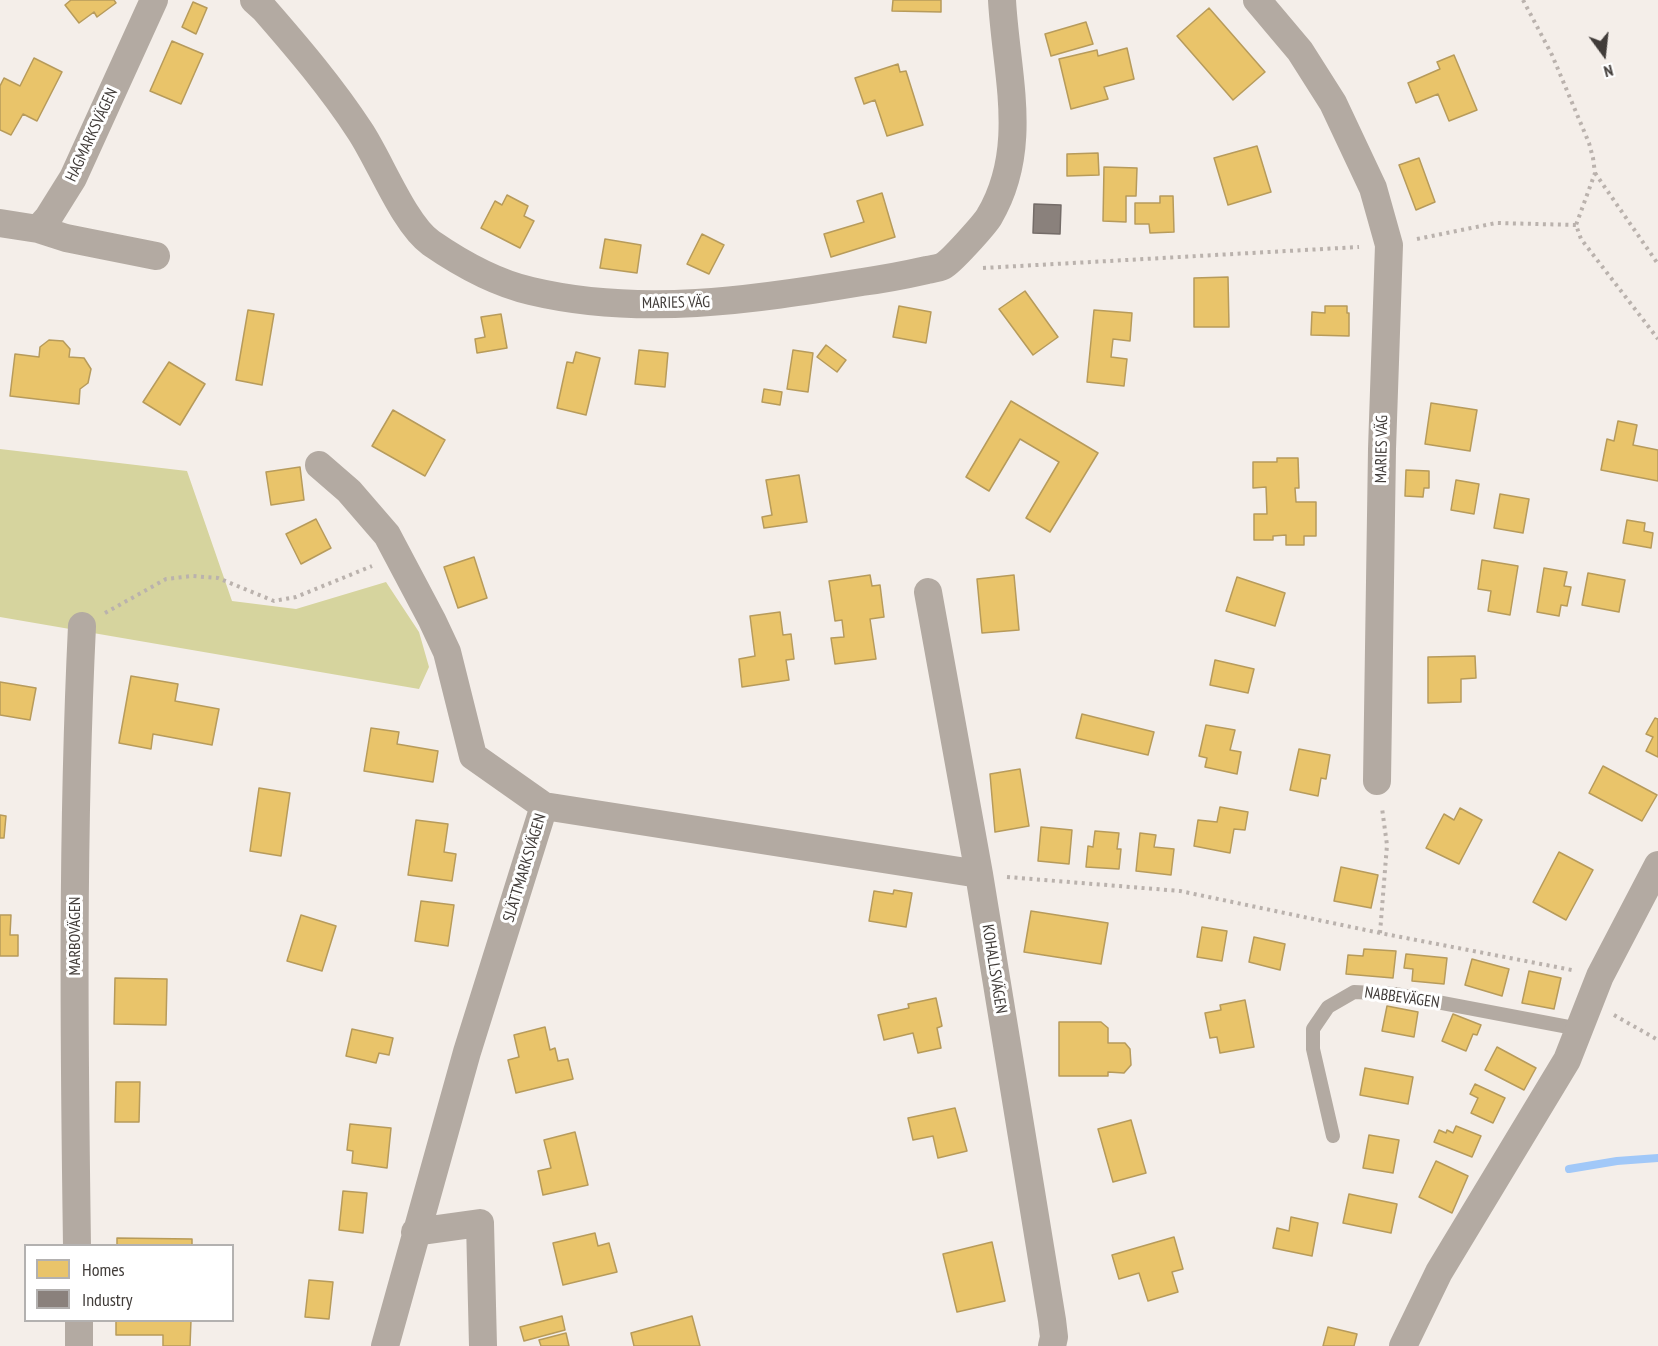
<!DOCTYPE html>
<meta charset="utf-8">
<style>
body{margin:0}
#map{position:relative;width:1658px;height:1346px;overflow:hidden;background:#f4eee9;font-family:"PT Sans Narrow",sans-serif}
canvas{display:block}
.legend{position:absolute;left:24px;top:1244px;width:210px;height:78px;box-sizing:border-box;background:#fff;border:2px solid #b3b1b0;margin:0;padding:8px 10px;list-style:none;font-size:18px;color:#413c39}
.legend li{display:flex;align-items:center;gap:12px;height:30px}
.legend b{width:30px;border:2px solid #b3b1b0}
.north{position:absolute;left:1574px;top:24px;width:60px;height:60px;-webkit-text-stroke:4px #fff;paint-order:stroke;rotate:165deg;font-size:16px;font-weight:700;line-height:24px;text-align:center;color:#413c39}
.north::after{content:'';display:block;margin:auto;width:21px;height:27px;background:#413c39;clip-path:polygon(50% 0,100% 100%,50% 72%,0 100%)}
</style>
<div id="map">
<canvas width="1658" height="1346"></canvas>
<ul class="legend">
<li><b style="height:16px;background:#e9c46a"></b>Homes</li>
<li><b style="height:16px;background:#8a817c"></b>Industry</li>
</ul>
<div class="north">N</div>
</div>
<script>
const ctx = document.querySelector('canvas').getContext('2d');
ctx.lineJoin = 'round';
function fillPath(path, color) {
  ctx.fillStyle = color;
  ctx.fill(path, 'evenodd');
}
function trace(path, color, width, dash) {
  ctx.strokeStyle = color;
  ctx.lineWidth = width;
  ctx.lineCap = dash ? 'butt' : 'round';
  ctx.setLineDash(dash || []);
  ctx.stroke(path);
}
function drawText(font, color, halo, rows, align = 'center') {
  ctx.font = font + ' "PT Sans Narrow",sans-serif';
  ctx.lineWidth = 6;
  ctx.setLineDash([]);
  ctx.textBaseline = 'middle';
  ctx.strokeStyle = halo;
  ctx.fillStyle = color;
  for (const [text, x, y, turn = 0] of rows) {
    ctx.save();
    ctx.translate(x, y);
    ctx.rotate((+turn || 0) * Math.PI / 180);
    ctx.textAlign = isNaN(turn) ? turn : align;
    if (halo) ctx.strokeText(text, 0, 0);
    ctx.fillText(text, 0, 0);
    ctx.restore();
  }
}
fillPath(new Path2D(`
 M 0,449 L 187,471 L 232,601 L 296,609 L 386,582 L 419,632 L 429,667 L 419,689 L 0,617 Z`), '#d6d49e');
const homes = new Path2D(`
 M 71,0 L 114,0 L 116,3 L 97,17 L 94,12 L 79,23 L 65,5 Z
 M 893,0 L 941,0 L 941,12 L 892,11 Z
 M 193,2 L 207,8 L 196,34 L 182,27 Z
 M 1209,8 L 1265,72 L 1233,100 L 1177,36 Z
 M 1086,22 L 1093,44 L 1051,56 L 1045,34 Z
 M 172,41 L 203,54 L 181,104 L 150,91 Z
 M 1127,48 L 1134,79 L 1104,87 L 1108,99 L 1071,109 L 1059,59 L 1097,50 L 1098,56 Z
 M 1454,55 L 1477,110 L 1449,121 L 1438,94 L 1416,103 L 1408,83 L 1440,69 L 1437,62 Z
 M 34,58 L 62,72 L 37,121 L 23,114 L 11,135 L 0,130 L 0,86 L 4,78 L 20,86 Z
 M 898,64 L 900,72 L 906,71 L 923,125 L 887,136 L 875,100 L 864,104 L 855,78 Z
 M 1257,146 L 1271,192 L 1228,205 L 1214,158 Z
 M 1098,153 L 1099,175 L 1067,176 L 1067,154 Z
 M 1419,158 L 1435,202 L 1416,210 L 1399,165 Z
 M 1104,167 L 1137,168 L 1136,196 L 1126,196 L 1126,222 L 1103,221 Z
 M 882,193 L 895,237 L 831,257 L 824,234 L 864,222 L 857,201 Z
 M 507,195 L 528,206 L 524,216 L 534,221 L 520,248 L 481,228 L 495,201 L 502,205 Z
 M 1160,196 L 1173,196 L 1174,232 L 1150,233 L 1149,224 L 1135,224 L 1135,203 L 1160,203 Z
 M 702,234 L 724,245 L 709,274 L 687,264 Z
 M 605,239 L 641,245 L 637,273 L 600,268 Z
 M 1228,277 L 1229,327 L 1194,327 L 1194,278 Z
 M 1025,291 L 1058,337 L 1033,355 L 999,309 Z
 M 899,306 L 931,312 L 926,343 L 893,337 Z
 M 1325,306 L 1347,306 L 1347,313 L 1349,313 L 1349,336 L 1311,335 L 1312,312 L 1325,313 Z
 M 248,310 L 274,314 L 262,385 L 236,380 Z
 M 1094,310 L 1132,313 L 1130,341 L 1113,339 L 1111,357 L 1127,359 L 1124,386 L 1087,382 Z
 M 501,314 L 507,348 L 477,353 L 475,339 L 485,337 L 481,317 Z
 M 49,340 L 63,341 L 70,349 L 69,357 L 84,358 L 91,369 L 88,383 L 80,389 L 79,404 L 10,396 L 15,354 L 39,357 L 40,347 Z
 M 826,345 L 846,360 L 837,372 L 817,357 Z
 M 639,350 L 668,353 L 665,387 L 635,384 Z
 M 793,350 L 813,353 L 808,392 L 787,389 Z
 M 576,352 L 600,358 L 586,415 L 557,408 L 567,362 L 573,363 Z
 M 169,362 L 205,384 L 180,425 L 143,402 Z
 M 764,389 L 782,392 L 780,405 L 762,402 Z
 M 1011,401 L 1098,453 L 1050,532 L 1026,518 L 1059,462 L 1020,439 L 989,491 L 966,477 Z
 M 1431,403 L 1477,410 L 1470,451 L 1425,444 Z
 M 393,410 L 445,440 L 425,476 L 372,446 Z
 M 1618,421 L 1637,425 L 1633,445 L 1658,450 L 1658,481 L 1601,470 L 1607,439 L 1614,441 Z
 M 1277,458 L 1298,458 L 1299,488 L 1295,488 L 1296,502 L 1316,502 L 1316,536 L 1304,536 L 1304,545 L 1286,545 L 1286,535 L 1273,536 L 1273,540 L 1254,540 L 1254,514 L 1267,514 L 1266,487 L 1253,488 L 1253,462 L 1277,462 Z
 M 300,467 L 304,500 L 271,505 L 266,472 Z
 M 1406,470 L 1429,471 L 1429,488 L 1424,488 L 1423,497 L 1405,496 Z
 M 799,475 L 807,522 L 764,528 L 762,517 L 772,515 L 766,480 Z
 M 1456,480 L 1479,484 L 1474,514 L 1451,510 Z
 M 1500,494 L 1529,499 L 1523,533 L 1494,528 Z
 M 316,519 L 331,548 L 301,564 L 286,534 Z
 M 1627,520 L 1645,523 L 1644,531 L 1653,533 L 1651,548 L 1623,543 Z
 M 474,557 L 487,598 L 458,608 L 444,567 Z
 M 1482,560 L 1518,566 L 1510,615 L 1488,611 L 1491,591 L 1478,589 Z
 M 1544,568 L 1567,572 L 1564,586 L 1571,587 L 1567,606 L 1561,605 L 1559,616 L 1537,612 Z
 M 1588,573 L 1625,580 L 1619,612 L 1582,605 Z
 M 870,575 L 872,586 L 880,585 L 884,617 L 870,619 L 876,659 L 835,664 L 831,638 L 844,637 L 842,620 L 835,621 L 829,581 Z
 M 1014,575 L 1019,630 L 982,633 L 977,579 Z
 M 1237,577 L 1285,593 L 1275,626 L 1226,611 Z
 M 780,612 L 783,635 L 791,634 L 794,659 L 786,660 L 789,680 L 742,687 L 739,659 L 755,656 L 750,616 Z
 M 1475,656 L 1476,678 L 1461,679 L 1461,702 L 1428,703 L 1428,657 Z
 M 1215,660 L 1254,669 L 1248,693 L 1210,685 Z
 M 131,676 L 178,684 L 175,701 L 219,709 L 212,745 L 153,734 L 151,749 L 119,743 Z
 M 0,682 L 36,688 L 30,720 L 0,715 Z
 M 1082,714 L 1154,732 L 1148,755 L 1076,738 Z
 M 1655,718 L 1658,719 L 1658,757 L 1646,751 L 1653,737 L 1646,734 Z
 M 1206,725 L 1235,730 L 1230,750 L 1241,752 L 1237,774 L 1205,767 L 1207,758 L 1199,756 Z
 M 371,728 L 399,732 L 397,744 L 438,751 L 433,782 L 364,771 Z
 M 1299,749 L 1330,755 L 1326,779 L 1321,778 L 1318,796 L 1290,790 Z
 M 1603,766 L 1657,795 L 1642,821 L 1589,793 Z
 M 1020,769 L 1029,826 L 995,832 L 990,774 Z
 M 259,788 L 290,793 L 281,856 L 250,851 Z
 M 1220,807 L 1248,812 L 1245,830 L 1234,829 L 1230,853 L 1194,846 L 1198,820 L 1217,822 Z
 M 1460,808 L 1482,820 L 1459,864 L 1426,848 L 1444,814 L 1454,820 Z
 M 0,815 L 6,816 L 4,838 L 0,838 Z
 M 416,820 L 448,824 L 444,852 L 456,854 L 452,881 L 408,875 Z
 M 1041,827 L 1072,830 L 1069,864 L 1038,861 Z
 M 1095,831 L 1119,833 L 1117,849 L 1121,849 L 1119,869 L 1086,867 L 1088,846 L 1093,847 Z
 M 1140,833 L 1156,835 L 1154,847 L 1174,849 L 1171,875 L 1136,871 Z
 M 1559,852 L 1593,870 L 1566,920 L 1533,902 Z
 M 1341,867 L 1378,875 L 1371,908 L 1334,901 Z
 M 894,890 L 912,893 L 906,927 L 869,921 L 874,891 L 893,894 Z
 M 421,901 L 454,905 L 448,946 L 415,941 Z
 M 1031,911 L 1108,923 L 1101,964 L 1024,952 Z
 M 0,915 L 11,915 L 10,935 L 18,935 L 18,956 L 0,956 Z
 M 301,915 L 336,926 L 322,971 L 287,961 Z
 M 1202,927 L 1227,931 L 1222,961 L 1197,957 Z
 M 1254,937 L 1285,944 L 1280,970 L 1249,962 Z
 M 1364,949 L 1396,951 L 1393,978 L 1346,974 L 1348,955 L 1363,956 Z
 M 1406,954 L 1447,958 L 1444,984 L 1412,981 L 1413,969 L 1404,968 Z
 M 1472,959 L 1509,969 L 1502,996 L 1465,985 Z
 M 1529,971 L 1561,978 L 1554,1009 L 1522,1003 Z
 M 115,978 L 167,979 L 166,1025 L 114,1024 Z
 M 936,998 L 942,1026 L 937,1028 L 941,1048 L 918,1053 L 913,1033 L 884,1040 L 878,1015 L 909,1008 L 908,1004 Z
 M 1245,1000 L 1254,1047 L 1220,1053 L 1217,1037 L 1210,1038 L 1205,1013 L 1221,1010 L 1220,1005 Z
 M 1387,1006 L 1418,1012 L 1414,1037 L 1382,1031 Z
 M 1453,1014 L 1481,1025 L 1477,1035 L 1473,1034 L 1466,1051 L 1442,1041 Z
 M 1059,1022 L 1101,1022 L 1108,1028 L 1108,1043 L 1125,1043 L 1130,1049 L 1131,1065 L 1124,1073 L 1108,1072 L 1108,1076 L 1059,1076 Z
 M 545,1027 L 550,1050 L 555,1048 L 558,1061 L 568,1059 L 573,1079 L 516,1093 L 508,1060 L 519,1057 L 514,1035 Z
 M 352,1029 L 393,1038 L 389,1055 L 379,1053 L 376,1063 L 346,1056 Z
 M 1497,1047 L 1536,1068 L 1524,1090 L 1485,1070 Z
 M 1365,1068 L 1413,1077 L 1408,1104 L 1360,1095 Z
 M 116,1082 L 140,1082 L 139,1122 L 115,1122 Z
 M 1475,1084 L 1505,1098 L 1493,1123 L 1471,1113 L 1478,1098 L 1470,1094 Z
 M 955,1108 L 967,1151 L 938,1158 L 933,1136 L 913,1140 L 908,1118 Z
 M 1131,1120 L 1146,1173 L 1113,1182 L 1098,1129 Z
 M 350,1124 L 391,1128 L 387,1168 L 352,1163 L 353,1151 L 347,1150 Z
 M 1456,1126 L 1481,1136 L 1472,1157 L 1434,1142 L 1439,1130 L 1446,1133 L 1447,1130 L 1453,1133 Z
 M 575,1132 L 588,1185 L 543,1195 L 538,1171 L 551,1168 L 544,1140 Z
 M 1369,1135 L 1399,1140 L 1393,1173 L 1363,1168 Z
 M 1436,1161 L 1468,1176 L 1452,1213 L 1419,1197 Z
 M 343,1191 L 367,1193 L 363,1233 L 339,1230 Z
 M 1349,1194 L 1397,1204 L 1391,1233 L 1343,1223 Z
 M 1291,1217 L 1318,1223 L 1312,1256 L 1273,1248 L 1277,1228 L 1289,1231 Z
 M 595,1233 L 598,1246 L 609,1243 L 617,1272 L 563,1285 L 553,1243 Z
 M 1174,1237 L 1183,1269 L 1172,1272 L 1178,1292 L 1148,1301 L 1139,1273 L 1119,1279 L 1112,1255 Z
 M 117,1238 L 192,1239 L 192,1246 L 117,1246 Z
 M 992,1242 L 1005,1301 L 957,1312 L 943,1254 Z
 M 309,1280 L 333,1282 L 329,1319 L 305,1317 Z
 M 562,1316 L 565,1330 L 524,1341 L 520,1327 Z
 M 692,1316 L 700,1346 L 634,1346 L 631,1333 Z
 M 116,1320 L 191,1320 L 190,1346 L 163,1346 L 163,1335 L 116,1335 Z
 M 1328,1327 L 1357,1334 L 1354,1346 L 1323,1346 Z
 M 566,1333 L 569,1346 L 541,1346 L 539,1340 Z`);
fillPath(homes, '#e9c46a');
trace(homes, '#b79b5b', 1.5);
const industry = new Path2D(`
 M 1034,204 L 1061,205 L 1060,234 L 1033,233 Z`);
fillPath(industry, '#8a817c');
trace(industry, '#746c68', 1.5);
trace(new Path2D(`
 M 1569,1169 L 1617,1161 L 1658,1158`), '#a1c8f8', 8);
trace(new Path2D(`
 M 1523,0 L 1552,55 L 1589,143 L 1593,158 L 1595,173 L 1576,225 L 1581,239 L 1658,339
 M 1595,173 L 1658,264
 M 1417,239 L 1496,223 L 1576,225
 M 983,268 L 1359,247
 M 105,613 L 166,579 L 192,576 L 218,578 L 274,601 L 296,597 L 372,566
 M 1007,877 L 1180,891 L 1380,933 L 1572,970
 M 1380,933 L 1387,845 L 1382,808
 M 1614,1015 L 1658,1040`), '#bab2ad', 4, [3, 4.5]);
trace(new Path2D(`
 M 1333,1136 L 1313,1049 L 1313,1029 L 1328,1007 L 1354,992 L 1395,994 L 1579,1029`), '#b3aaa2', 14);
trace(new Path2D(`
 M 254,0 L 264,9 C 298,48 332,88 360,131 C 380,161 404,224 431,243 C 460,263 496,283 531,291 C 640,317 753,300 862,282 C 884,279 905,275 927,270 C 932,269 939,268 943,266 C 951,262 984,225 989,217 C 1030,148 1006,74 1002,0
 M 1257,0 L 1300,51 L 1333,103 L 1373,188 L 1389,245 L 1382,449 L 1377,781
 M 0,223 L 38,229 L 48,218 L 73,178 L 154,0
 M 38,229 L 66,238 L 156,256
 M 319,465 L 349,491 L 387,535 L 432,620 L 447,652 L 473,756 L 544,806 L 467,1052 L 385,1346
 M 928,592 L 979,874 L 1052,1320 L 1054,1337 L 1052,1346
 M 544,806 L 979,874
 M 415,1232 L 480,1223 L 483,1346
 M 77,1246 C 74,1039 72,832 82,626
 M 79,1320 L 79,1346
 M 1403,1346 L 1439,1272 L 1567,1060 L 1600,976 L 1658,865`), '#b3aaa2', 28);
drawText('16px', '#413c39', '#fff', [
 ["HAGMARKSVÄGEN",92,135,-65],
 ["MARIES VÄG",676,303,-1],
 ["MARIES VÄG",1382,449,-89],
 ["SLÄTTMARKSVÄGEN",525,868,-73],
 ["MARBOVÄGEN",75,936,-90],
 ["KOHALLSVÄGEN",994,969,81],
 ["NABBEVÄGEN",1402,998,8]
]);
</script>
